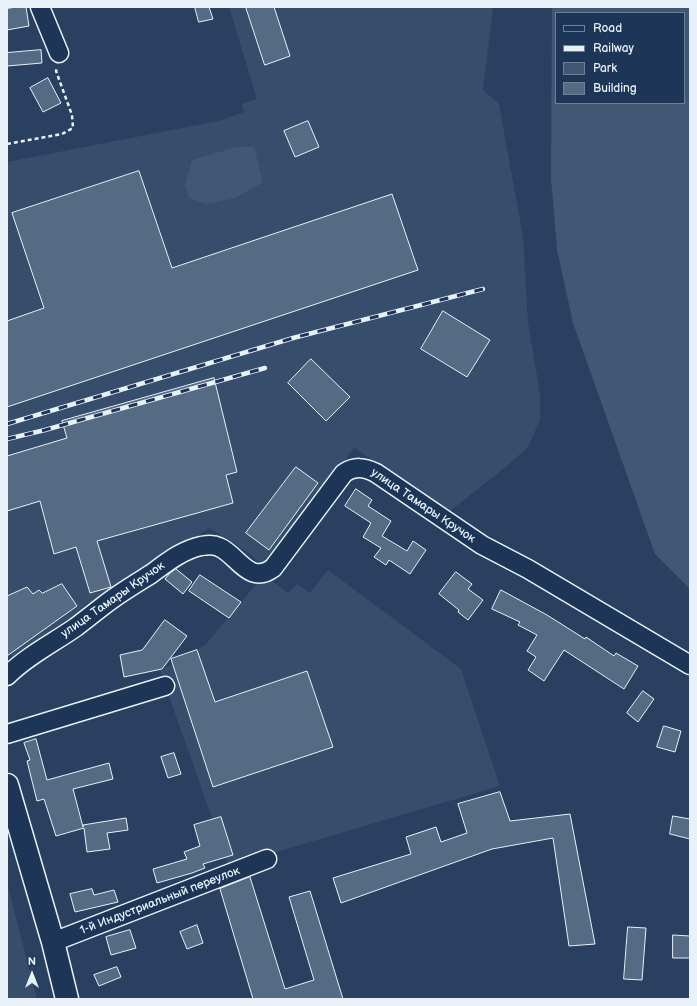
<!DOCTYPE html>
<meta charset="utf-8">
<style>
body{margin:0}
#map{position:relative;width:697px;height:1006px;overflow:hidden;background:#294061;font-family:"Balsamiq Sans",sans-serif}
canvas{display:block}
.frame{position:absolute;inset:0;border:8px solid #e8f1f8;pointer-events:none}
.legend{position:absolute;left:555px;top:12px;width:130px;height:92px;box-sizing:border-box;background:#1d3557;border:1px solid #6e8097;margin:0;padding:5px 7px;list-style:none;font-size:12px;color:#e8f1f8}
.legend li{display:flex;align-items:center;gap:8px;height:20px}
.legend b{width:20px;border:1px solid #6e8097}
.north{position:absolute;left:12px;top:954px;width:40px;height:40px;-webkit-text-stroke:3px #1d3557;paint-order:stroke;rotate:0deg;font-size:11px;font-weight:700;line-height:16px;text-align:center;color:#e8f1f8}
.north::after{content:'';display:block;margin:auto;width:14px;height:18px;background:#e8f1f8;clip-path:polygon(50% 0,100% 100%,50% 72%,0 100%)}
</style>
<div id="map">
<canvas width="697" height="1006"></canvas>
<div class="frame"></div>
<ul class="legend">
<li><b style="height:5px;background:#1d3557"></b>Road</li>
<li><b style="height:5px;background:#e8f1f8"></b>Railway</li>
<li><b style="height:11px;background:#415774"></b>Park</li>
<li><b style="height:11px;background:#556a83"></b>Building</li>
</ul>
<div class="north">N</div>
</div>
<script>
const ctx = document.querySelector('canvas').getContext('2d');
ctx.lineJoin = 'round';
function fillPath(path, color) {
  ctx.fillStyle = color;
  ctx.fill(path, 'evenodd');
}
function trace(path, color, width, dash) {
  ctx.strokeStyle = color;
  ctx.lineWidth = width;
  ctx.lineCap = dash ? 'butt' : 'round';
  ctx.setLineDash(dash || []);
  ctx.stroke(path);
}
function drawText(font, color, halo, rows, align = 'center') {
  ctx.font = font + ' "Balsamiq Sans",sans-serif';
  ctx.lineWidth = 4;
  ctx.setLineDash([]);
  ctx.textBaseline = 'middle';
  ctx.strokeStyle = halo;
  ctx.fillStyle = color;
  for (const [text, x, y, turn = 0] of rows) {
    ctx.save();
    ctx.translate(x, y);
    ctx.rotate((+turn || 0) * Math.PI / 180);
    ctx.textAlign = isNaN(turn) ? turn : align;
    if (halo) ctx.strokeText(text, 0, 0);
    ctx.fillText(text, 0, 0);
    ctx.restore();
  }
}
fillPath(new Path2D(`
 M 229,7 L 493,7 L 483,90 L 499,104 L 523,237 L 528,322 L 540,394 L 540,420 L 528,447 L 507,466 L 450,511 L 354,448 L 264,567 L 246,551 L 209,528 L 111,595 L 85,604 L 77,622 L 13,661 L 7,641 L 7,162 L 218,121 L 244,112 L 242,104 L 257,99 Z
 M 328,570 L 461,669 L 500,786 L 229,866 L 160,671 L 205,645 L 264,575 L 288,593 L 297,584 L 310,593 Z
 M 7,883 L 37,999 L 7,999 Z`), '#364d6b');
fillPath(new Path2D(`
 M 552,7 L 690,7 L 690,589 L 655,554 L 573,323 L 557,250 L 551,178 ZM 556,13 L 684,13 L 684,103 L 556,103 Z
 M 236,147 L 254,147 L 263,182 L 236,198 L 206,204 L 189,198 L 185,185 L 192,160 Z`), '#415774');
const building = new Path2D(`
 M 16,7 L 26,7 L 29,26 L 7,30 L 7,9 Z
 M 195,7 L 209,7 L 213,19 L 199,22 Z
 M 246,7 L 274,7 L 290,56 L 265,65 Z
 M 41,50 L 42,63 L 7,66 L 7,53 Z
 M 48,78 L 61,103 L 43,112 L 30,88 Z
 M 308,121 L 319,147 L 295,157 L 284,131 Z
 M 139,171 L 172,268 L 392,194 L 418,270 L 7,407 L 7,321 L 44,308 L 12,213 Z
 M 443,311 L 490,340 L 467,377 L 421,349 Z
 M 311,359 L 350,397 L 326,421 L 288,383 Z
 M 214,378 L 237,472 L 226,475 L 233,503 L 97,541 L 111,587 L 90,593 L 76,547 L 54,554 L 40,501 L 7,511 L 7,456 L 67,438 L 62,421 Z
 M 296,467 L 318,483 L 269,550 L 246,533 Z
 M 356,489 L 372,500 L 368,506 L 391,521 L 382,536 L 407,551 L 413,541 L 426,550 L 410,574 L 389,560 L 386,565 L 374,557 L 381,548 L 363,537 L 371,523 L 345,506 Z
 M 176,569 L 192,582 L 183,594 L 165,579 L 170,573 Z
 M 456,572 L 472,584 L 468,589 L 483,600 L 468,620 L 458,612 L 459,610 L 439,594 Z
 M 200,575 L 241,602 L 229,618 L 189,591 Z
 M 62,584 L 77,606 L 7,656 L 7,596 L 27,587 L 33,594 L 39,590 L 42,593 Z
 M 501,590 L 547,615 L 585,639 L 586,637 L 614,656 L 616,653 L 638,666 L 624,689 L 564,650 L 544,681 L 528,670 L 536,657 L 527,651 L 537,635 L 518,625 L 520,622 L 492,609 Z
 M 165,620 L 187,636 L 162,669 L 124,677 L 120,655 L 142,650 Z
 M 197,650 L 215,702 L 307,671 L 333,747 L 213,787 L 171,659 Z
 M 643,691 L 654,699 L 638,722 L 627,713 Z
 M 664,726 L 681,731 L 675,752 L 657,747 Z
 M 36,739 L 47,780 L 109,763 L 113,779 L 73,789 L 83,827 L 83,825 L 126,818 L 128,830 L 107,833 L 110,849 L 87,852 L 84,828 L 56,836 L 44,799 L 37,801 L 27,761 L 30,760 L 24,743 Z
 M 174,753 L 181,774 L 168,778 L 161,757 Z
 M 500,792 L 510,821 L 570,814 L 595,944 L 569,946 L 553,838 L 492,849 L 341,903 L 333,878 L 411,854 L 406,837 L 436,827 L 441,842 L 467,833 L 458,804 Z
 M 673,816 L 690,819 L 690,839 L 670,834 Z
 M 221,817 L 233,855 L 203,864 L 205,868 L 192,873 L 157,883 L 153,869 L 187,859 L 184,852 L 200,846 L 194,825 Z
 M 250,877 L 285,989 L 314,980 L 289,897 L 310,891 L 343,999 L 253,999 L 220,889 Z
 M 92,889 L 94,895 L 114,890 L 118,902 L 75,912 L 70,894 Z
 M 197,925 L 203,943 L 187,949 L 180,932 Z
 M 628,927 L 646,928 L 642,980 L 624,979 Z
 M 130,930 L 136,948 L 111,955 L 106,937 Z
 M 673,935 L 690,936 L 690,958 L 673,958 Z
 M 117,967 L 121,977 L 99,986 L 94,975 Z`);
fillPath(building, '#556a83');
trace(building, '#e8f1f8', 1);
const minor = new Path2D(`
 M 40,7 L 59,53
 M 7,676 C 27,656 53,643 76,627 C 85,620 94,613 103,606 C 118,594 135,584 151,574 C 166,563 182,550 201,546 C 207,545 213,544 219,547 C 237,554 249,586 273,568 L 344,473 C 355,466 364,467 376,473 L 482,545 L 528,569 L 690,665
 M 7,734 L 165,686
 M 53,942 L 267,859`);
const major = new Path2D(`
 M 7,785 L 53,942 L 67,999`);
trace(minor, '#e8f1f8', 21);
trace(major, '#e8f1f8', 25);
trace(new Path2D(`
 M 7,144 L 62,134 L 73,128 L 72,115 L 56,71 L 57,68`), '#e8f1f8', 2.5, [4, 3]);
trace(minor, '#1d3557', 18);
trace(major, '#1d3557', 22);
const rail = new Path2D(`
 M 7,424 L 293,338 L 483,289
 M 7,439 L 45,430 L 265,368`);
trace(rail, '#e8f1f8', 4.5);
trace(rail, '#1d3557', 3, [9]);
drawText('12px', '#e8f1f8', '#1d3557', [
 ["улица Тамары Кручок",423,506,34],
 ["улица Тамары Кручок",113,600,-35],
 ["1-й Индустриальный переулок",160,901,-21]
]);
</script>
